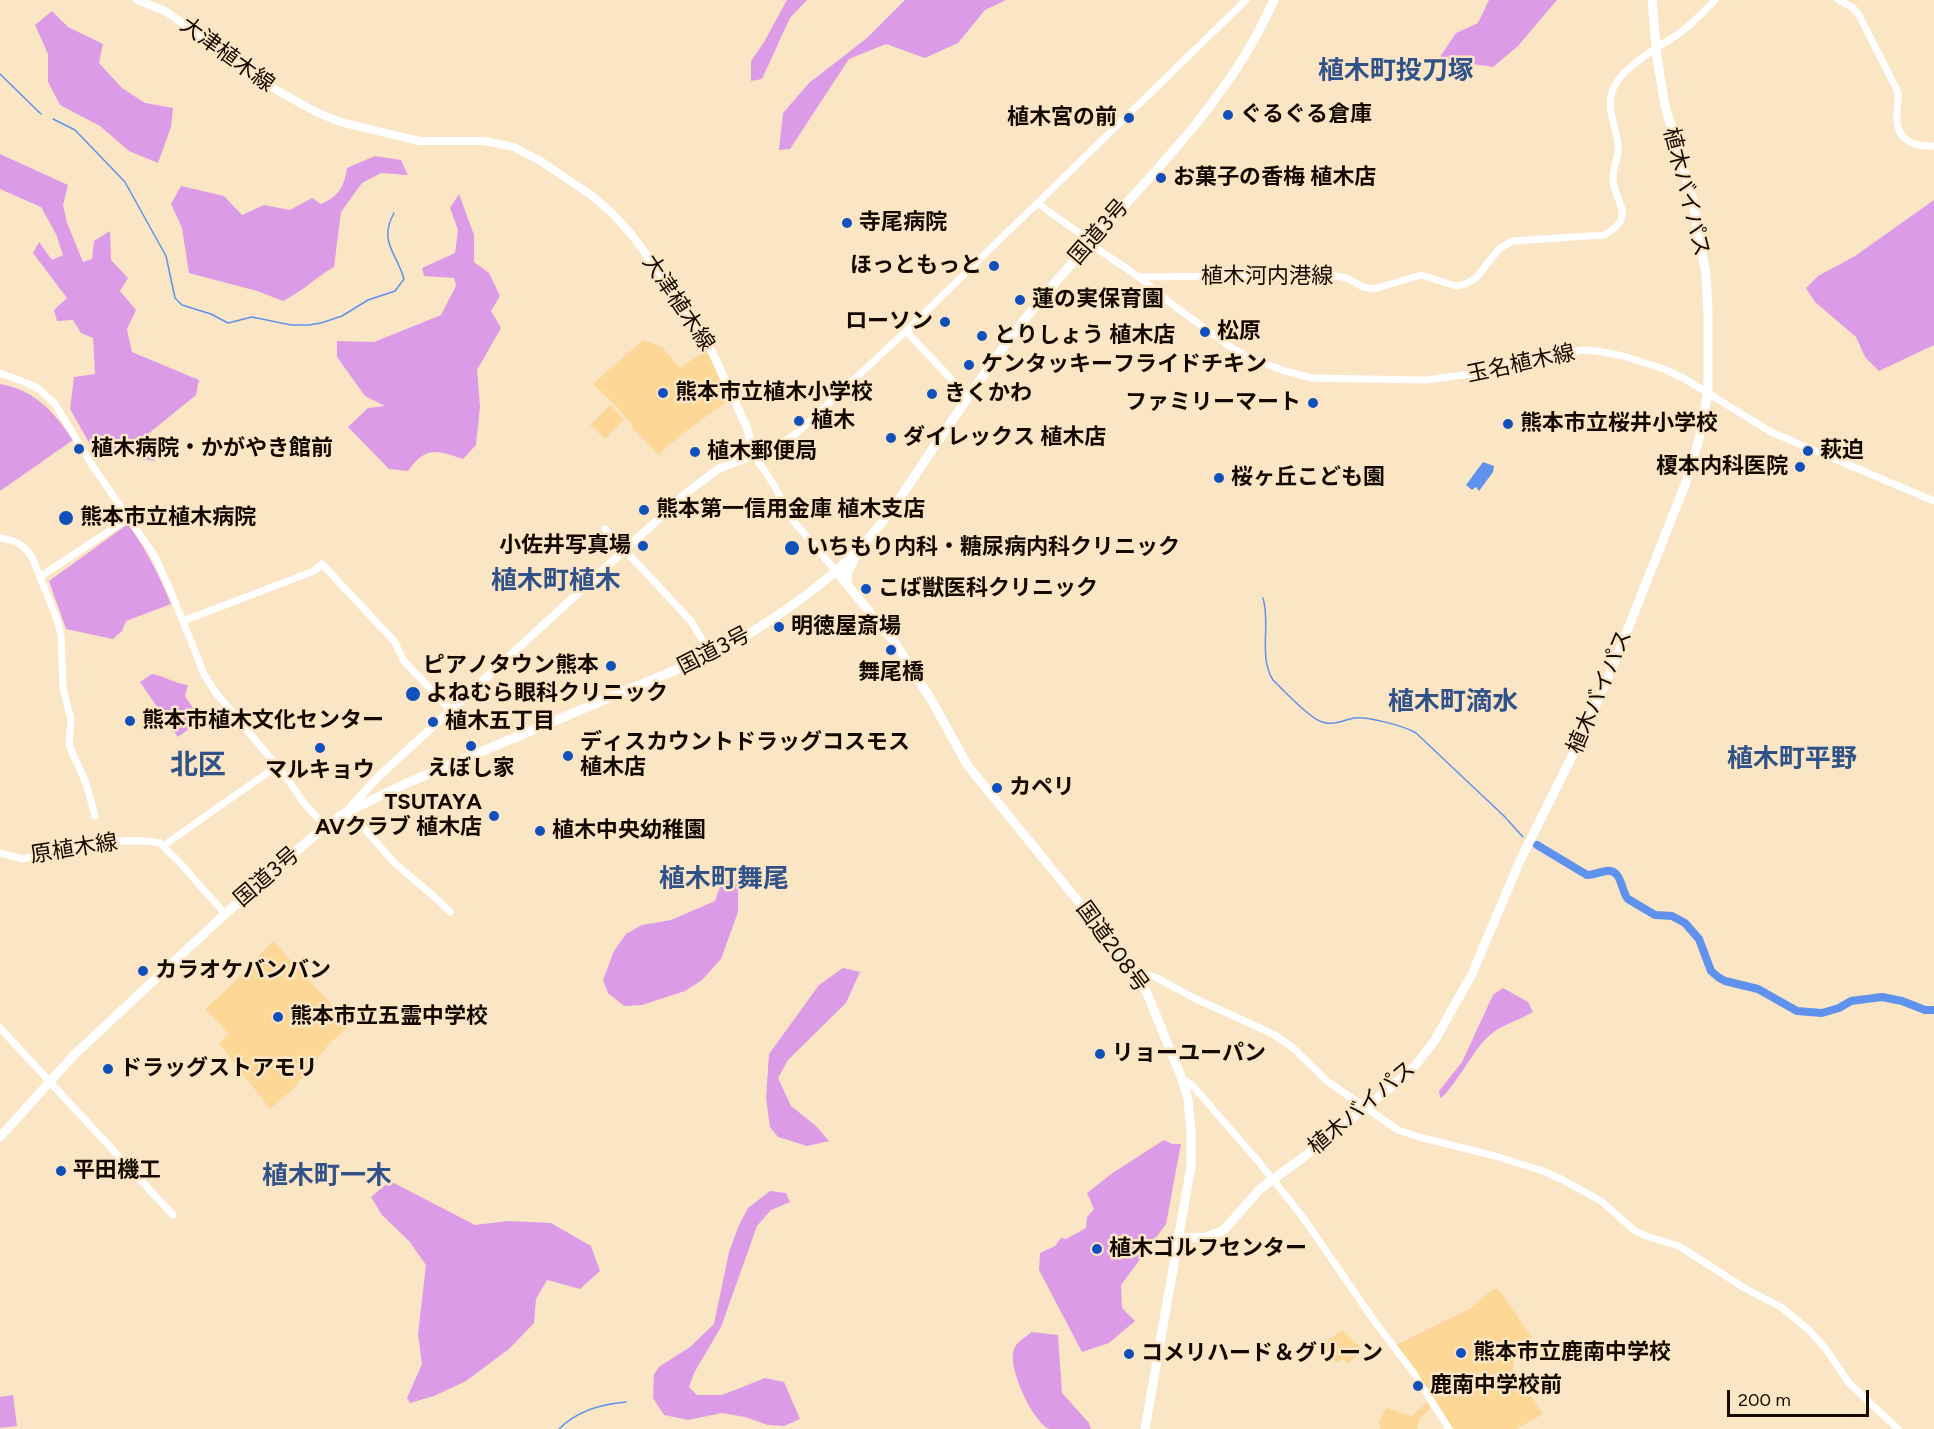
<!DOCTYPE html>
<meta charset="utf-8">
<style>
body{margin:0}
#map{position:relative;width:1934px;height:1429px;overflow:hidden;background:#fae6c5;font-family:Figtree,sans-serif}
canvas{display:block}
.scale{position:absolute;left:1727px;top:1390px;width:142px;height:27px;box-sizing:border-box;border:3px solid #140900;border-top:0;padding-left:8px;font-size:18px;line-height:21px;white-space:nowrap;color:#140900;-webkit-text-stroke:4px #fae6c5;paint-order:stroke}
</style>
<div id="map">
<canvas width="1934" height="1429"></canvas>
<div class="scale">200 m</div>
</div>
<script>
const ctx = document.querySelector('canvas').getContext('2d');
ctx.lineJoin = 'round';
function fillPath(path, color) {
  ctx.fillStyle = color;
  ctx.fill(path, 'evenodd');
}
function trace(path, color, width, dash) {
  ctx.strokeStyle = color;
  ctx.lineWidth = width;
  ctx.lineCap = dash ? 'butt' : 'round';
  ctx.setLineDash(dash || []);
  ctx.stroke(path);
}
function drawText(font, color, halo, rows, align = 'center') {
  ctx.font = font + ' Figtree,"Noto Sans JP",sans-serif';
  ctx.lineWidth = 5;
  ctx.setLineDash([]);
  ctx.textBaseline = 'middle';
  ctx.strokeStyle = halo;
  ctx.fillStyle = color;
  for (const [text, x, y, turn = 0] of rows) {
    ctx.save();
    ctx.translate(x, y);
    ctx.rotate((+turn || 0) * Math.PI / 180);
    ctx.textAlign = isNaN(turn) ? turn : align;
    if (halo) ctx.strokeText(text, 0, 0);
    ctx.fillText(text, 0, 0);
    ctx.restore();
  }
}
fillPath(new Path2D(`
 M 643,340 L 662,347 L 680,368 L 707,350 L 727,398 L 726,402 L 686,431 L 658,455 L 631,426 L 632,424 L 614,404 L 593,384 Z
 M 610,405 L 624,419 L 605,439 L 590,425 Z
 M 273,941 L 350,1025 L 329,1044 L 295,1087 L 270,1109 L 219,1043 L 229,1034 L 205,1009 L 221,995 Z
 M 1493,1289 L 1498,1289 L 1532,1337 L 1526,1348 L 1514,1359 L 1513,1371 L 1543,1414 L 1516,1429 L 1453,1429 L 1429,1391 L 1396,1345 L 1471,1308 Z
 M 1343,1330 L 1363,1350 L 1348,1364 L 1344,1359 L 1336,1363 L 1323,1344 Z
 M 1428,1402 L 1431,1408 L 1419,1419 L 1417,1429 L 1380,1429 L 1379,1422 L 1386,1408 L 1412,1416 Z`), '#fcd796');
fillPath(new Path2D(`
 M 787,0 L 807,0 L 790,18 L 762,79 L 751,81 L 751,61 L 764,42 Z
 M 905,0 L 1006,0 L 985,10 L 958,43 L 925,58 L 886,44 L 849,59 L 790,149 L 779,150 L 783,113 L 809,83 L 867,38 Z
 M 1489,0 L 1557,0 L 1518,46 L 1493,67 L 1454,61 L 1434,66 L 1456,33 L 1478,23 Z
 M 52,11 L 68,27 L 103,44 L 99,63 L 122,88 L 145,103 L 173,108 L 171,127 L 158,163 L 129,151 L 100,126 L 60,105 L 48,82 L 48,54 L 35,25 Z
 M 0,154 L 68,185 L 63,205 L 67,223 L 83,262 L 92,259 L 94,241 L 110,231 L 111,260 L 128,278 L 120,291 L 136,310 L 127,329 L 132,352 L 199,380 L 196,395 L 143,438 L 155,461 L 141,459 L 107,446 L 95,453 L 70,409 L 74,377 L 95,374 L 93,338 L 81,333 L 73,320 L 57,321 L 54,310 L 67,298 L 33,253 L 39,242 L 52,260 L 63,255 L 56,234 L 41,207 L 0,189 Z
 M 375,156 L 401,160 L 408,175 L 381,173 L 362,183 L 341,212 L 334,267 C 316,277 302,292 283,301 L 257,291 L 189,273 L 182,228 L 171,204 L 181,186 L 224,196 L 242,215 L 264,205 L 290,210 L 312,198 L 321,204 C 339,196 344,187 347,168 Z
 M 459,194 L 474,235 L 474,262 L 489,273 L 500,296 L 491,311 L 501,328 L 477,370 L 480,407 L 476,445 L 463,459 C 436,450 426,446 408,471 L 389,469 L 348,427 L 368,408 L 385,406 L 365,396 L 337,357 L 337,341 L 374,342 L 441,315 L 456,286 L 454,278 L 424,276 L 422,268 L 455,253 L 458,230 L 450,208 Z
 M 1934,200 L 1934,345 L 1879,371 L 1865,357 L 1856,337 L 1815,302 L 1806,288 L 1818,276 L 1855,256 Z
 M 0,384 C 35,390 54,412 73,440 L 0,491 Z
 M 128,524 C 146,549 159,575 171,604 L 126,621 L 122,631 L 113,639 L 66,629 L 49,581 Z
 M 152,674 C 165,676 175,684 188,685 L 185,696 L 201,720 L 178,737 L 140,682 Z
 M 738,879 L 738,912 L 721,959 L 702,980 L 685,991 L 642,1005 L 624,1006 L 608,993 L 603,980 L 614,951 L 626,934 L 642,925 L 671,920 L 715,901 L 722,881 Z
 M 843,968 L 860,972 L 846,1003 L 788,1060 L 778,1078 L 791,1106 L 815,1125 L 829,1141 L 807,1146 L 778,1137 L 770,1127 L 766,1098 L 769,1054 L 819,985 Z
 M 1503,988 L 1528,1002 L 1533,1012 C 1512,1024 1499,1024 1482,1043 C 1473,1053 1448,1096 1440,1098 L 1439,1091 L 1462,1062 L 1493,995 Z
 M 1164,1140 L 1172,1144 L 1181,1144 L 1166,1224 L 1121,1285 L 1122,1308 L 1135,1321 L 1109,1343 L 1082,1352 L 1039,1270 L 1040,1253 L 1055,1246 L 1061,1238 L 1066,1239 L 1086,1228 L 1087,1217 L 1094,1209 L 1087,1193 L 1114,1172 Z
 M 390,1181 L 475,1225 L 508,1221 L 551,1223 L 591,1246 L 600,1271 L 580,1289 L 547,1280 L 536,1299 L 534,1323 L 509,1349 L 466,1381 L 434,1396 L 410,1403 L 407,1398 L 422,1364 L 418,1334 L 426,1265 L 409,1241 L 382,1215 L 371,1197 Z
 M 770,1191 L 786,1193 L 790,1202 L 771,1210 L 757,1226 L 721,1327 L 694,1373 L 689,1387 L 697,1395 L 722,1395 L 765,1378 L 784,1382 L 800,1419 L 784,1426 L 768,1425 L 745,1417 L 722,1413 L 688,1420 L 664,1415 L 653,1398 L 654,1374 L 660,1366 L 690,1347 L 714,1324 L 729,1252 L 739,1225 L 748,1208 Z
 M 1032,1332 L 1058,1335 L 1062,1393 L 1089,1423 L 1091,1429 C 1081,1429 1057,1429 1049,1429 C 1032,1421 1005,1363 1015,1347 C 1018,1341 1027,1336 1032,1332 Z
 M 13,1395 L 17,1426 L 0,1428 L 0,1397 Z`), '#db9be7');
fillPath(new Path2D(`
 M 1483,462 L 1494,466 L 1493,472 L 1479,491 L 1476,487 L 1472,490 L 1466,485 Z`), '#5f92ec');
trace(new Path2D(`
 M 0,74 L 41,114
 M 53,119 L 75,130 L 125,182 L 166,256 L 175,298 L 182,305 L 211,314 L 228,323 L 252,317 L 291,325 L 309,325 L 321,323 L 342,316 L 368,300 L 395,291 L 404,279 C 397,253 378,242 394,213
 M 1263,598 C 1271,624 1258,656 1273,680 C 1284,691 1310,719 1322,722 C 1334,726 1343,720 1354,718 C 1366,716 1405,726 1416,733 L 1504,816 L 1523,837
 M 559,1429 C 577,1411 601,1404 626,1402`), '#5f92ec', 1.5);
trace(new Path2D(`
 M 1537,845 L 1587,875 C 1594,875 1599,872 1606,871 C 1622,868 1621,892 1628,899 L 1655,915 L 1672,916 L 1685,923 L 1699,939 L 1711,971 L 1718,977 L 1725,981 L 1758,989 L 1797,1011 L 1822,1013 L 1839,1008 L 1851,1001 L 1882,997 L 1902,1001 L 1925,1010 L 1934,1010`), '#5f92ec', 8);
trace(new Path2D(`
 M 1839,0 L 1853,8 L 1859,15 L 1898,92 C 1899,102 1896,112 1897,122 C 1899,142 1917,147 1934,146
 M 1037,203 L 1082,235 L 1096,248 L 1139,277 L 1173,305 L 1232,348 L 1252,359 L 1285,371 L 1312,378 L 1426,380 L 1478,373 L 1497,366 L 1519,360 L 1548,358 L 1582,350 L 1596,351 L 1623,356 L 1664,369 L 1685,379 L 1771,432 L 1934,501
 M 1139,277 L 1330,275 L 1347,278 L 1363,287 L 1374,289 L 1421,275 L 1456,286 L 1465,284 L 1476,278 L 1498,250 L 1512,241 L 1604,235 C 1637,217 1616,205 1613,180 C 1612,168 1620,156 1618,144 C 1616,128 1608,112 1611,95 C 1617,66 1664,46 1685,29 C 1696,20 1705,10 1715,0
 M 906,331 L 968,397
 M 0,373 L 29,384 L 39,389 L 55,404 L 92,465 L 154,555 L 169,587 L 205,676 L 216,693 L 287,778 L 303,802 L 325,826
 M 605,529 L 691,621 L 711,655
 M 0,538 C 15,540 24,545 32,557 L 58,622 L 61,636 L 63,688 L 71,719 L 69,745 L 86,783 L 95,816
 M 835,570 L 791,518 L 774,485 L 754,455 L 781,443 L 797,433 L 906,331 L 1246,0
 M 41,576 L 129,518
 M 183,621 L 314,571 L 322,564 L 394,641 L 404,661 L 451,711
 M 345,813 C 365,825 378,846 394,862 C 412,879 433,894 450,912
 M 163,846 L 277,766
 M 0,853 L 23,859 L 105,841 L 147,841 L 160,843 L 181,864 L 225,914
 M 1135,971 L 1157,978 L 1194,998 L 1273,1034 L 1292,1047 L 1327,1081 L 1398,1130 L 1419,1137 L 1495,1156 L 1543,1171 L 1561,1179 L 1601,1201 L 1635,1231 L 1646,1236 L 1679,1246 L 1746,1289 L 1781,1307 L 1809,1330 L 1826,1349 L 1849,1383 L 1898,1429
 M 0,1028 L 173,1215
 M 1182,1079 L 1192,1085 L 1258,1161 L 1302,1216 L 1375,1322 L 1413,1372 L 1449,1429`), '#fff', 7);
trace(new Path2D(`
 M 137,0 L 165,11 L 190,28 L 246,73 L 316,112 L 340,122 L 419,141 L 484,141 L 514,147 L 542,162 L 591,195 L 612,213 L 632,235 L 696,322 L 714,356 L 747,428 L 754,455 L 718,469 L 689,491 L 378,777 L 345,813`), '#fff', 8);
trace(new Path2D(`
 M 835,570 L 895,643 L 932,701 L 968,766 L 1135,971 L 1147,993 L 1182,1079 L 1188,1099 L 1191,1132 L 1191,1166 L 1145,1429
 M 848,586 L 847,573 L 857,554
 M 0,1137 L 74,1055 L 225,914 L 325,826 L 345,813 L 407,783 L 711,655 C 763,628 830,583 868,539 C 893,511 913,478 934,447 C 965,402 995,356 1029,314 C 1111,210 1220,123 1274,0
 M 1179,1238 L 1207,1237 L 1224,1230 L 1260,1189 L 1305,1156 L 1391,1087 L 1414,1067 L 1435,1040 L 1472,974 L 1519,863 L 1586,728 L 1620,649 L 1686,482 L 1699,439 L 1708,392 L 1708,313 L 1706,274 L 1692,197 L 1665,106 L 1657,57 L 1652,0`), '#fff', 9);
for (const [x, y, r, color] of [
 [1228,115,6,"#1150bb"],
 [1129,118,6,"#1150bb"],
 [1161,178,6,"#1150bb"],
 [847,223,6,"#1150bb"],
 [994,266,6,"#1150bb"],
 [1020,300,6,"#1150bb"],
 [945,322,6,"#1150bb"],
 [1205,332,6,"#1150bb"],
 [982,336,6,"#1150bb"],
 [969,365,6,"#1150bb"],
 [663,393,6,"#1150bb"],
 [932,394,6,"#1150bb"],
 [1313,403,6,"#1150bb"],
 [799,421,6,"#1150bb"],
 [1508,424,6,"#1150bb"],
 [891,438,6,"#1150bb"],
 [79,449,6,"#1150bb"],
 [1808,451,6,"#1150bb"],
 [695,452,6,"#1150bb"],
 [1800,467,6,"#1150bb"],
 [1219,478,6,"#1150bb"],
 [644,510,6,"#1150bb"],
 [66,518,8,"#1150bb"],
 [643,546,6,"#1150bb"],
 [792,548,8,"#1150bb"],
 [866,589,6,"#1150bb"],
 [779,627,6,"#1150bb"],
 [891,650,6,"#1150bb"],
 [611,666,6,"#1150bb"],
 [413,694,8,"#1150bb"],
 [130,721,6,"#1150bb"],
 [433,722,6,"#1150bb"],
 [471,746,6,"#1150bb"],
 [320,748,6,"#1150bb"],
 [568,756,6,"#1150bb"],
 [997,788,6,"#1150bb"],
 [494,816,6,"#1150bb"],
 [540,831,6,"#1150bb"],
 [143,971,6,"#1150bb"],
 [278,1017,6,"#1150bb"],
 [1100,1054,6,"#1150bb"],
 [108,1069,6,"#1150bb"],
 [61,1171,6,"#1150bb"],
 [1097,1249,6,"#1150bb"],
 [1461,1353,6,"#1150bb"],
 [1129,1354,6,"#1150bb"],
 [1418,1386,6,"#1150bb"]
]) {
  const dot = new Path2D();
  dot.arc(x, y, r, 0, 2 * Math.PI);
  ctx.fillStyle = color;
  ctx.fill(dot);
  trace(dot, '#fae6c5', 2);
}
drawText('22px', '#140900', '#fae6c5', [
 ["大津植木線",227,55,36],
 ["植木バイパス",1686,192,76],
 ["国道3号",1099,232,-49],
 ["植木河内港線",1267,277],
 ["大津植木線",678,303,56],
 ["玉名植木線",1521,364,-12],
 ["国道3号",714,651,-27],
 ["植木バイパス",1600,692,-67],
 ["原植木線",74,849,-9],
 ["国道3号",267,877,-41],
 ["国道208号",1112,947,54],
 ["植木バイパス",1362,1108,-40]
]);
drawText('bold 22px', '#140900', '#fae6c5', [
 ["ぐるぐる倉庫",1240,115],
 ["植木宮の前",1117,118,"right"],
 ["お菓子の香梅 植木店",1173,178],
 ["寺尾病院",859,223],
 ["ほっともっと",982,266,"right"],
 ["蓮の実保育園",1032,300],
 ["ローソン",933,322,"right"],
 ["松原",1217,332],
 ["とりしょう 植木店",994,336],
 ["ケンタッキーフライドチキン",981,365],
 ["熊本市立植木小学校",675,393],
 ["きくかわ",944,394],
 ["ファミリーマート",1301,403,"right"],
 ["植木",811,421],
 ["熊本市立桜井小学校",1520,424],
 ["ダイレックス 植木店",903,438],
 ["植木病院・かがやき館前",91,449],
 ["萩迫",1820,451],
 ["植木郵便局",707,452],
 ["榎本内科医院",1788,467,"right"],
 ["桜ヶ丘こども園",1231,478],
 ["熊本第一信用金庫 植木支店",656,510],
 ["熊本市立植木病院",80,518],
 ["小佐井写真場",631,546,"right"],
 ["いちもり内科・糖尿病内科クリニック",806,548],
 ["こば獣医科クリニック",878,589],
 ["明徳屋斎場",791,627],
 ["ピアノタウン熊本",599,666,"right"],
 ["舞尾橋",891,673,"center"],
 ["よねむら眼科クリニック",426,694],
 ["熊本市植木文化センター",142,721],
 ["植木五丁目",445,722],
 ["ディスカウントドラッグコスモス",580,743],
 ["植木店",580,768],
 ["えぼし家",471,769,"center"],
 ["マルキョウ",320,771,"center"],
 ["カペリ",1009,788],
 ["TSUTAYA",482,803,"right"],
 ["AVクラブ 植木店",482,828,"right"],
 ["植木中央幼稚園",552,831],
 ["カラオケバンバン",155,971],
 ["熊本市立五霊中学校",290,1017],
 ["リョーユーパン",1112,1054],
 ["ドラッグストアモリ",120,1069],
 ["平田機工",73,1171],
 ["植木ゴルフセンター",1109,1249],
 ["熊本市立鹿南中学校",1473,1353],
 ["コメリハード＆グリーン",1141,1354],
 ["鹿南中学校前",1430,1386]
], 'left');
drawText('bold 26px', '#315189', '#fae6c5', [
 ["植木町投刀塚",1396,71],
 ["植木町植木",556,581],
 ["植木町滴水",1453,702],
 ["植木町平野",1792,759],
 ["植木町舞尾",724,879],
 ["植木町一木",327,1176]
]);
drawText('bold 28px', '#315189', '#fae6c5', [
 ["北区",198,766]
]);
</script>
